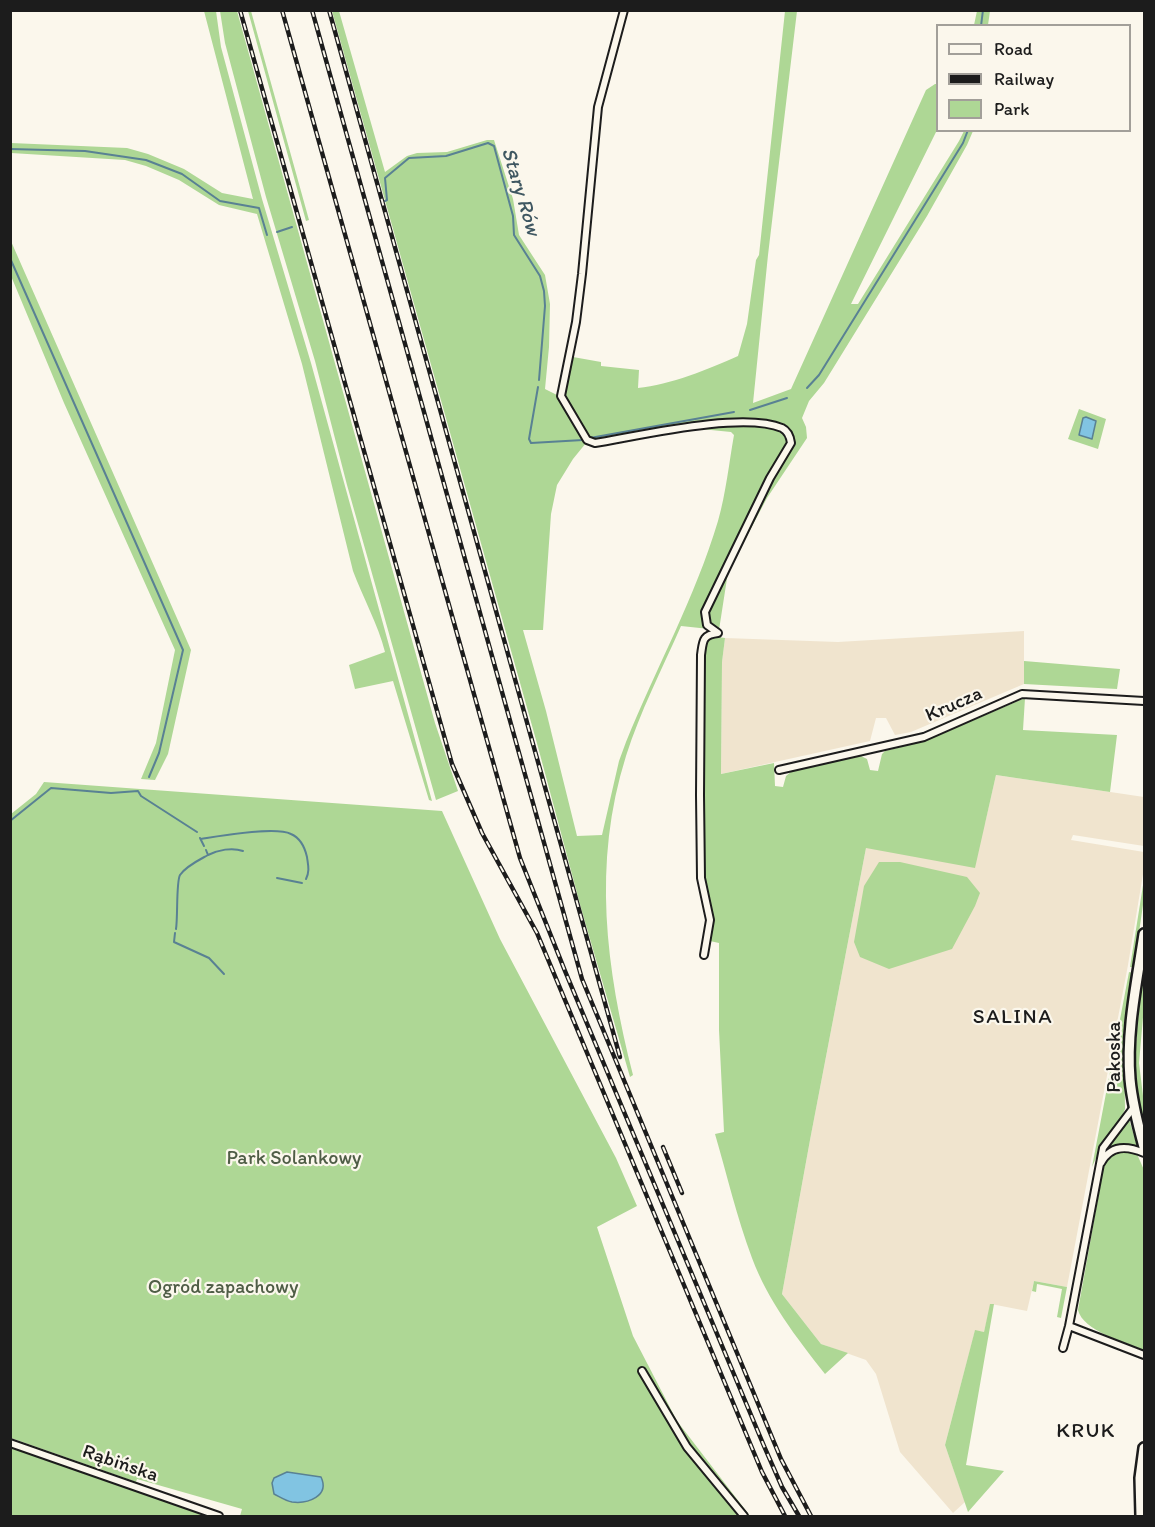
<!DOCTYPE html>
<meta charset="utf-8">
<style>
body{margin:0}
#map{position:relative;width:1155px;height:1527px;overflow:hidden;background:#fbf7ec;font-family:Itim,sans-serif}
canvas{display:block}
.frame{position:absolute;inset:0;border:12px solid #1c1c1c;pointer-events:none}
.legend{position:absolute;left:936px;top:24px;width:195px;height:108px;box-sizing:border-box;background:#fbf7ec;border:2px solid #a29f99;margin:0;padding:8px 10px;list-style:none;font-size:18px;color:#1c1c1c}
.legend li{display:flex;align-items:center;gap:12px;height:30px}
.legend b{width:30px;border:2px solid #a29f99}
</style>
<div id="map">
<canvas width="1155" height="1527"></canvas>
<div class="frame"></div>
<ul class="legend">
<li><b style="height:8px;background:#fbf7ec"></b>Road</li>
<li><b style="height:8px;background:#1c1c1c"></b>Railway</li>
<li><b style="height:16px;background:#aed795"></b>Park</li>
</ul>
</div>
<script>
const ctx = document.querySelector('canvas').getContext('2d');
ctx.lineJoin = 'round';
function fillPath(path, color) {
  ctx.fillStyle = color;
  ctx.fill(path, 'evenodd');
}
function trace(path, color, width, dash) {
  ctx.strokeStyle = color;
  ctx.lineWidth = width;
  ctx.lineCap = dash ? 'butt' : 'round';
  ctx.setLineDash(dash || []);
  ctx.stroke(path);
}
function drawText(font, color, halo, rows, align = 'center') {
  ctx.font = font + ' Itim,sans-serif';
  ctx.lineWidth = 4.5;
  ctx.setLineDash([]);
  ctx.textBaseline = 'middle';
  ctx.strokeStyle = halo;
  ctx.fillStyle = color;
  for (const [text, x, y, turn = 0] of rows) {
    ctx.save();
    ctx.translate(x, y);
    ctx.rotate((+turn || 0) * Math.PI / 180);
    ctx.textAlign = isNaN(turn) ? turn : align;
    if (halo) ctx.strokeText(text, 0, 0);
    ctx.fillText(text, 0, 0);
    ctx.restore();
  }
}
fillPath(new Path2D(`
 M 1024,631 L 1024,684 L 911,732 L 895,735 L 886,718 L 876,718 L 870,741 L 721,774 L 722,662 L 725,638 L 838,642 Z
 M 996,775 L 1144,797 L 1144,846 L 1073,835 L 1071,840 L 1144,852 L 1144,868 L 1128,965 L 1067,1287 L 1034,1281 L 1027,1311 L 991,1304 L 984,1332 L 975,1331 L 945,1445 L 965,1502 L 953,1513 L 900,1452 L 876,1374 L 866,1360 L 821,1344 L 782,1294 L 810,1140 L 866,848 L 985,823 Z`), '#f0e4ce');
fillPath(new Path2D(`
 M 204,11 L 216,11 L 221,47 L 262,199 L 311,363 L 432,801 L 429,800 L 393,681 L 355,689 L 349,665 L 385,652 C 378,624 363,598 353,571 L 302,364 L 257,214 L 219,205 L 179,180 L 146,166 L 125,160 L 11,153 L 11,143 L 127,148 L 148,154 L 184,169 L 222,193 L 253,199 Z
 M 220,11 L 237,11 L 435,723 L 458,791 L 436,800 L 347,485 L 315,361 L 266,197 L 225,43 Z
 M 248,11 L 251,11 L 309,220 L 306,221 Z
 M 332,11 L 339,11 L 385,172 L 407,156 L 417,153 L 447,152 L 487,140 L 494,140 L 513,199 L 519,235 L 545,275 L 550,304 L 549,347 L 545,389 L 557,395 L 586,443 L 573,459 L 557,485 L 551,514 L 543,630 L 523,630 L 546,711 L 577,836 L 602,835 L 619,761 L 626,742 C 656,668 695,598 718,521 C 726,493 729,463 734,435 L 731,432 L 701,429 L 735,425 L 736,420 L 595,440 L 588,436 L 565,397 L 573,357 L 601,362 L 601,366 L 639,370 L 638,388 C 670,385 709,369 738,356 L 747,324 L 756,260 L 759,255 L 785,11 L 797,11 L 768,255 L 753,403 L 791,389 L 926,90 L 935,84 L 937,84 L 937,130 L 851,304 L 858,304 L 959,141 L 964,131 L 973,131 L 967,145 L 927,216 L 824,383 L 809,401 L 802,418 L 806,427 L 807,438 L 767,498 L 728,572 L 719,630 L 681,626 C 662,669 640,712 626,756 C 592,864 606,968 633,1075 L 630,1077 L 581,908 L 538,747 Z
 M 977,11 L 990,11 L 988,25 L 974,25 Z
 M 10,239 L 191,650 L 168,754 L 155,780 L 141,779 L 156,743 L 175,650 L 64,403 L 11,276 Z
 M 1079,409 L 1106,419 L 1098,449 L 1068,439 Z
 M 718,637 L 725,638 L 722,662 L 721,774 L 774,763 L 775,786 L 783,787 L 786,776 L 792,771 L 861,756 L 867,759 L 870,770 L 878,771 L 882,754 L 885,751 L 925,741 L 1025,698 L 1023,730 L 1117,735 L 1110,792 L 996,775 L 975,868 L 866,848 L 810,1140 L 782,1294 L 821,1344 L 848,1353 L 825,1374 C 796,1337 768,1301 752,1258 C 737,1218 727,1175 715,1134 L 724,1132 L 719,1030 L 719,943 L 710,941 L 712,921 L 705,883 L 703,654 L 705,646 L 710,638 Z
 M 1024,661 L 1120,669 L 1117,689 L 1024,684 Z
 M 44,782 L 442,811 L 500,939 L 616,1158 L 637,1206 L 597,1227 L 633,1336 L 677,1421 L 750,1516 L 240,1516 L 242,1509 L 137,1479 L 136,1482 L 11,1438 L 11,814 L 36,794 Z
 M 879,862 L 900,862 L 967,877 L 980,893 L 975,906 L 952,949 L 889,969 L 860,957 L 854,942 L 864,886 Z
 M 1144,879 L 1144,898 L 1134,967 L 1130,967 Z
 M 1144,967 L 1144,1006 L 1139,1063 L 1144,1104 L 1144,1125 C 1129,1073 1138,1020 1144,967 Z
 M 1129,972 L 1133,973 L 1124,1043 L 1125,1109 L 1120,1121 L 1101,1147 L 1092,1167 Z
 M 1129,1119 L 1137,1146 L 1125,1144 L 1110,1149 L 1108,1145 Z
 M 1123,1150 L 1137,1154 L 1144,1170 L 1144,1350 C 1125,1342 1083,1331 1078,1310 L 1104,1165 L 1113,1153 Z
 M 1034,1281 L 1067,1287 L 1061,1318 L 1057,1317 L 1062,1289 L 1037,1284 L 1036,1292 L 1032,1291 Z
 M 990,1304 L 994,1304 L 966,1465 L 1004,1471 L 968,1512 L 945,1445 L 975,1330 L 984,1332 Z
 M 10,1446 L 208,1516 L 11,1516 Z`), '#aed795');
const water = new Path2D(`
 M 1086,417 L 1096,421 L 1092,439 L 1079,435 L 1083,418 Z
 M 287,1472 L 321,1477 C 330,1496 308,1504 292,1502 C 286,1501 280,1497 274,1494 L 272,1483 L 274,1478 Z`);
fillPath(water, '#81c4e2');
trace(water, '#598193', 1.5);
trace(new Path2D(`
 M 981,26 L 983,10
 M 10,149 L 85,151 L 146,160 L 182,174 L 220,201 L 259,208 L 267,235
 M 385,201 L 387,200 L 385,178 L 409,158 L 446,156 L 488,143 L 494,146 L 513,216 L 514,235 L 540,276 L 544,291 L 545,306 L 539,380
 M 277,232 L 292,227
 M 10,258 L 183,650 L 159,753 L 149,777
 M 538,387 L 529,439 L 531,443 L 583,440
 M 807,388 L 819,375 L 963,143 L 968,130
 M 750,410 L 787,398
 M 590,438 L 734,412
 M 10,821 L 51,788 L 111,793 L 138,791 L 141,796 L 197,832
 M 200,838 L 204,846
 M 201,839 C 220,836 275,826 291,834 C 300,838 305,848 307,857 C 308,865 310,871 306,879
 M 208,855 C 218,850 232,847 243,851
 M 277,878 L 302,883
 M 176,929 C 178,917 176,882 180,875 C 186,866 199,860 208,855 L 206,850
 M 175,933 L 174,942 L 209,958 L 224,974`), '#598193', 2);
const minor = new Path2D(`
 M 624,10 L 598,107 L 582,274 L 576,322 L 561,396 L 587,440 L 595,443 C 638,436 743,411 782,428 C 788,431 790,436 791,443 L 770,478 L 705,612 L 707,625 L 718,633 C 702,635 703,641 701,655 L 700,795 L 701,878 L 710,920 L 704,955
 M 779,770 L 924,737 L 1022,694 L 1144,701
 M 1101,1163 C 1111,1144 1128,1146 1144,1153
 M 1069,1326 L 1144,1355
 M 1063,1348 L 1069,1326 L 1103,1148 L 1134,1107
 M 642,1371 L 687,1447 L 744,1516
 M 10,1443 L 219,1516`);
const secondary = new Path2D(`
 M 1144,934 C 1137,982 1126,1031 1130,1079 C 1132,1102 1138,1125 1144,1147
 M 1141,1516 L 1140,1478 L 1144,1448`);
trace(minor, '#1c1c1c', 10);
trace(secondary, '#1c1c1c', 14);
trace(minor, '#fbf7ec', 6);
trace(secondary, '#fbf7ec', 9);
const rail = new Path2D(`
 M 240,10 L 452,764 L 482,833 L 537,933 L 762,1472 L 785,1516
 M 282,10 L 520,858 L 565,971 L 764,1446 L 782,1487 L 799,1516
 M 312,10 L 582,979 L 781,1459 L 811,1516
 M 329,10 L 620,1057
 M 663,1147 L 682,1193`);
trace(rail, '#1c1c1c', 4.5);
trace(rail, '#fbf7ec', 2, [7]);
drawText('20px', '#1c1c1c', '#fbf7ec', [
 ["Krucza",954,705,-24],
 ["Pakoska",1115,1057,-90],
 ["Rąbińska",120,1464,19]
]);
drawText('20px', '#4f5d46', '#fbf7ec', [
 ["Park Solankowy",294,1159],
 ["Ogród zapachowy",223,1288]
]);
drawText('italic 21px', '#3f5761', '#fbf7ec', [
 ["Stary Rów",520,192,73]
]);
ctx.letterSpacing = '1.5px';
drawText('21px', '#1c1c1c', '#fbf7ec', [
 ["SALINA",1013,1018],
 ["KRUK",1086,1432]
]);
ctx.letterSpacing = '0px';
</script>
